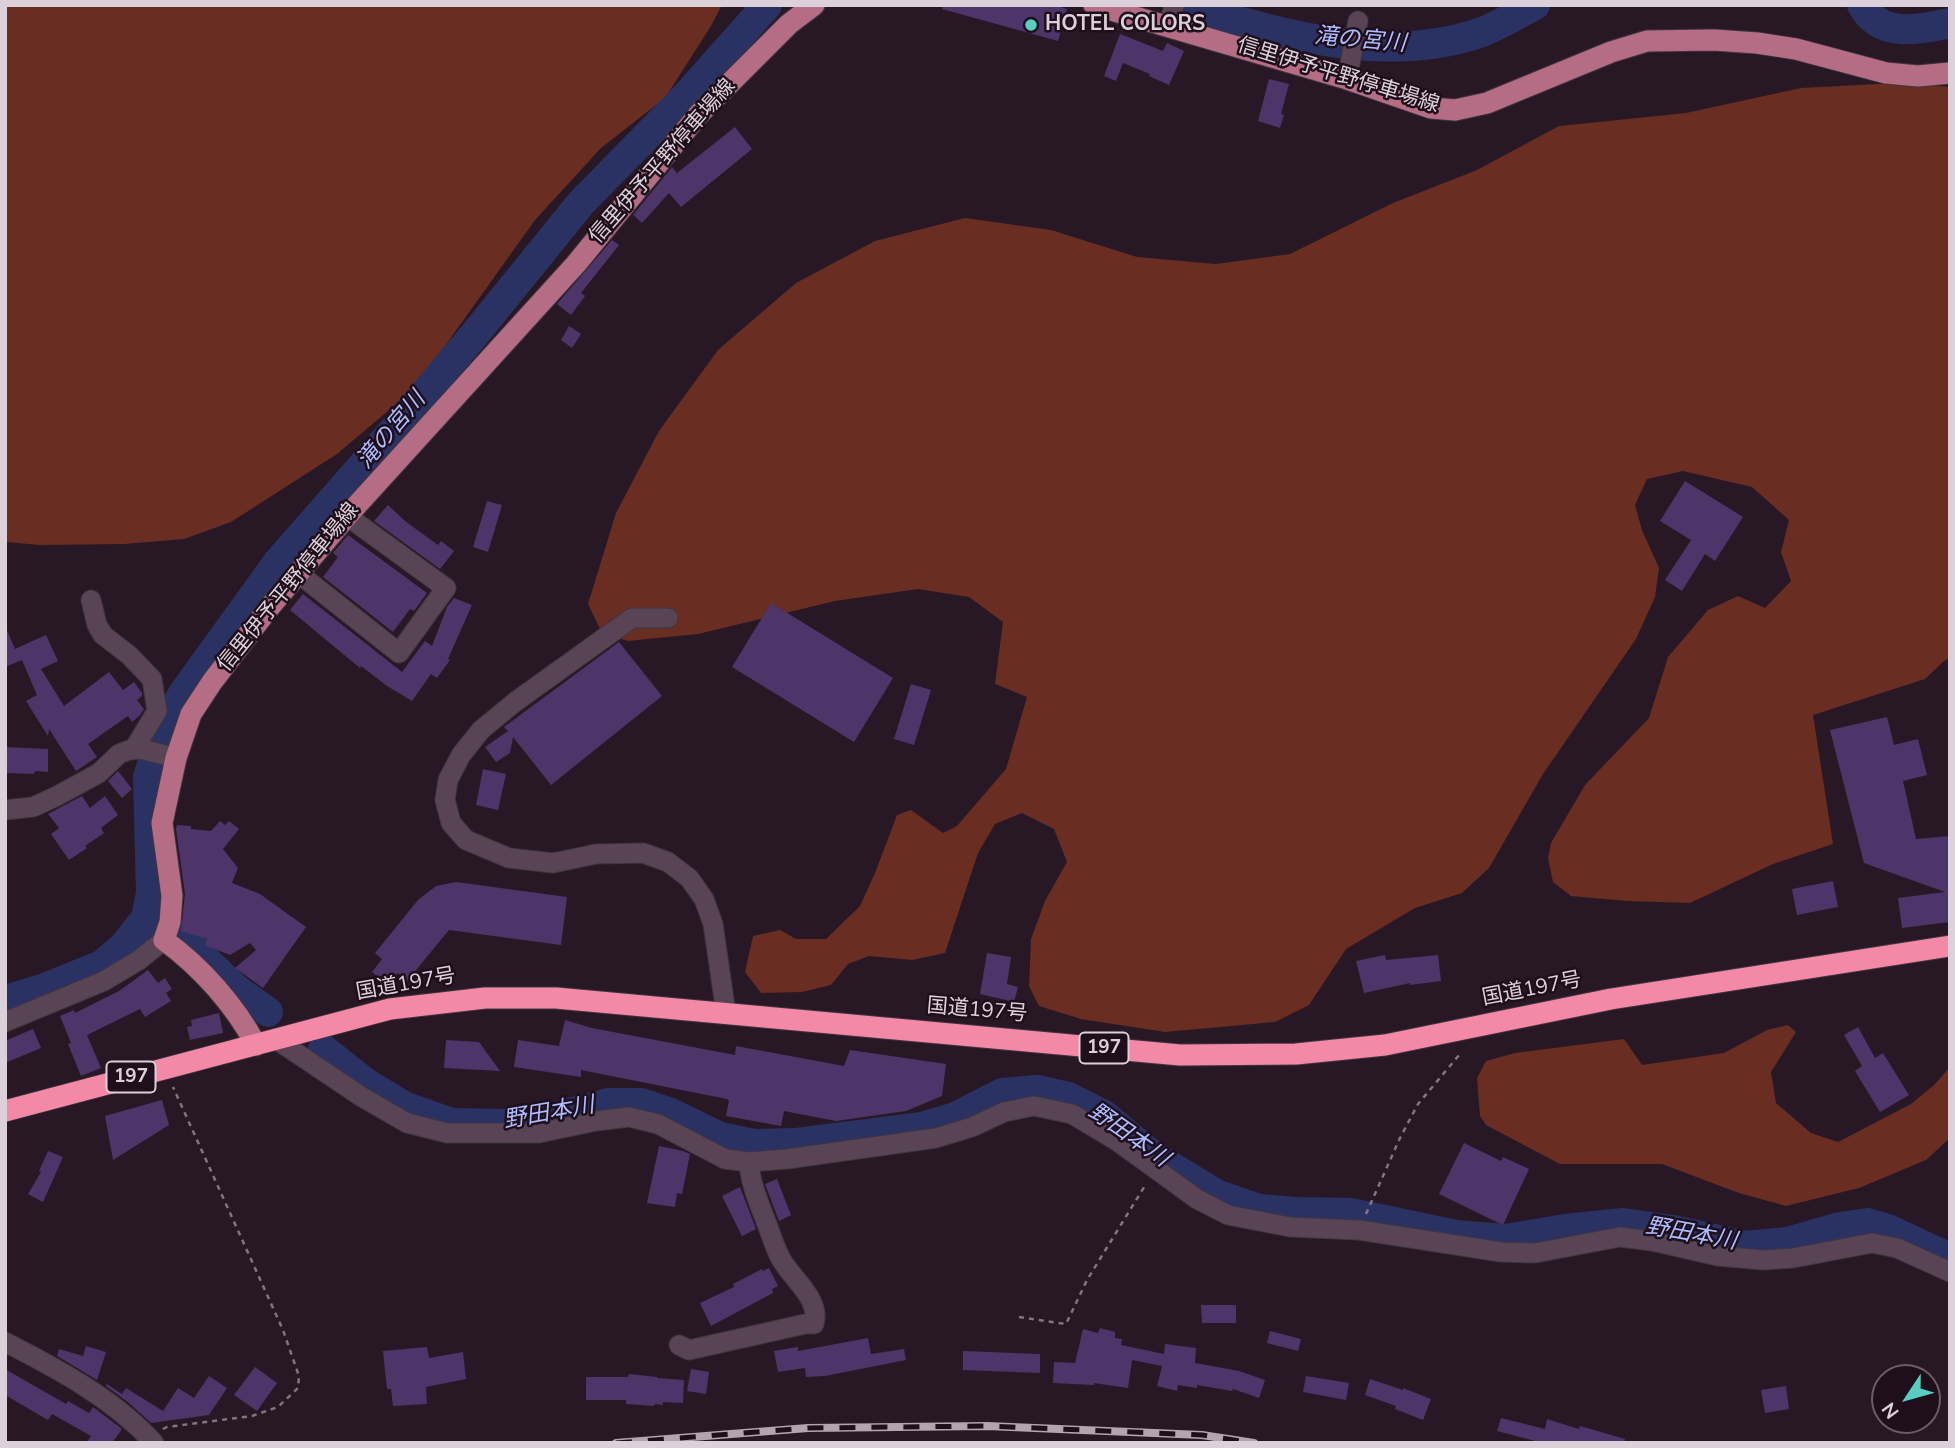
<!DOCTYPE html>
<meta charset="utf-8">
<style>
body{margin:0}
#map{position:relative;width:1955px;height:1448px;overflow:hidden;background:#281825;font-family:"Nunito Sans",sans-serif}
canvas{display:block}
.frame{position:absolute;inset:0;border:7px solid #dcd1da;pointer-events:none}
.north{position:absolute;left:1871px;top:1364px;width:70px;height:70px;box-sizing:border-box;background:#1f0f1c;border:2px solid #6b5d68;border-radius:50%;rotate:234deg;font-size:19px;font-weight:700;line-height:28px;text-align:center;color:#dcd1da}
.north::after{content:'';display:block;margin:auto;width:24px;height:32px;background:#58cec0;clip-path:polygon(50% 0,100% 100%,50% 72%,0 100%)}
</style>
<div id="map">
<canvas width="1955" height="1448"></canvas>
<div class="frame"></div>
<div class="north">N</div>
</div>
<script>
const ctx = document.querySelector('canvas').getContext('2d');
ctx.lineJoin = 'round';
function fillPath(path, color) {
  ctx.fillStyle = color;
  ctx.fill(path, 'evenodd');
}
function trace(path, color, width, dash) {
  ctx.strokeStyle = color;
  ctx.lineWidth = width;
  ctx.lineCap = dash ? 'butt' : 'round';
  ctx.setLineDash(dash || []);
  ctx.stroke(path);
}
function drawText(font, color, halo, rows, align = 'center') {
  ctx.font = font + ' "Nunito Sans","Noto Sans JP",sans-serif';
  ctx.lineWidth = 5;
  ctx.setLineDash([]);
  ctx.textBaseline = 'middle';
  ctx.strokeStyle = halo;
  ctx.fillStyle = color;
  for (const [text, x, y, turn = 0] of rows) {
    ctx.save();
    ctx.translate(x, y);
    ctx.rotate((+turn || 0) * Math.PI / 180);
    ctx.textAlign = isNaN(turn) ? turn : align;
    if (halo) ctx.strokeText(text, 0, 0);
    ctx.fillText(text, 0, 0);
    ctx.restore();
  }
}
fillPath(new Path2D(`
 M 5,5 L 722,5 L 711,26 L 665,98 L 601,148 L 535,220 L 415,388 L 337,454 L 231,522 L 184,539 L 124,544 L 40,545 L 5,542 Z
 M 1898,83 L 1950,87 L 1950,658 L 1944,661 L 1925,679 L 1813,715 L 1833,844 L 1773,864 L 1690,903 L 1627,901 L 1571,896 L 1553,882 L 1548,858 L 1551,843 L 1585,785 L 1649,718 L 1668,657 L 1708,610 L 1738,596 L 1765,608 L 1791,581 L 1781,552 L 1789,520 L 1752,487 L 1683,471 L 1647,479 L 1635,505 L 1642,530 L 1659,568 L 1655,597 L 1636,639 L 1543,774 L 1489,868 L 1462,893 L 1415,908 L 1346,949 L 1309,1005 L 1275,1022 L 1165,1032 L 1081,1019 L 1039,1006 L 1029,986 L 1031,939 L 1045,901 L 1067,862 L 1054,829 L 1022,813 L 995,824 L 978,853 L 945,953 L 912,960 L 869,956 L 848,964 L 831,985 L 802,992 L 761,993 L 745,972 L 753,936 L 780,930 L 796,939 L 826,939 L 860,906 L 875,873 L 897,815 L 911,810 L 943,833 L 957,826 L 1006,769 L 1027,697 L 995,684 L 1003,622 L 969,597 L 918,589 L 835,601 L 698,634 L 628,641 L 602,633 L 588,604 L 616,513 L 659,431 L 718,350 L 796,283 L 875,241 L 965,218 L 1051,230 L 1137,257 L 1216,264 L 1290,254 L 1393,203 L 1477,170 L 1559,126 L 1686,113 L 1801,88 Z
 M 1788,1025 L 1796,1032 L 1771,1072 L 1776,1103 L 1811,1133 L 1838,1142 L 1911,1104 L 1934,1085 L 1950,1067 L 1950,1138 L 1926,1160 L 1859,1188 L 1786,1206 L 1739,1193 L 1662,1164 L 1560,1164 L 1486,1125 L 1480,1116 L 1477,1078 L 1486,1061 L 1515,1053 L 1624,1039 L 1642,1065 L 1724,1053 L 1767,1030 Z`), '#692d22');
trace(new Path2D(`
 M 1181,5 C 1277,32 1383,67 1482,32 C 1500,25 1518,14 1535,5
 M 1862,5 C 1880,38 1918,30 1950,23
 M 146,918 L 179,934 L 237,990 L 268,1012
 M 5,1000 L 45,988 L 102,965 L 123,947 L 146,918 L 151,893 L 148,777 L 164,727 L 184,692 L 278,562 L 394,430 L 479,329 L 581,203 L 687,95 L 767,5
 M 323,1049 L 366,1083 L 406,1107 L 451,1123 L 503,1124 L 554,1117 L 608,1103 L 641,1103 L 671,1113 L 720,1137 L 754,1144 L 797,1143 L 922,1127 L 955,1117 L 1002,1093 L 1037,1090 L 1068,1097 L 1104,1115 L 1152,1155 L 1218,1195 L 1259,1209 L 1297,1212 L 1351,1213 L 1456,1235 L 1506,1239 L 1565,1229 L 1623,1223 L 1673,1230 L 1745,1246 L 1788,1242 L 1840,1227 L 1868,1223 L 1888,1229 L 1950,1258`), '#2a3264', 30);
fillPath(new Path2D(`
 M 943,5 L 1054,5 L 1067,9 L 1058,41 L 942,9 Z
 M 1120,34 L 1163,51 L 1167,43 L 1184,51 L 1169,85 L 1149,76 L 1150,74 L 1123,63 L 1116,81 L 1104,76 Z
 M 1269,79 L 1289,84 L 1281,114 L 1284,115 L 1280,128 L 1258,121 Z
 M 735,127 L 752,149 L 681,207 L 669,193 L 642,223 L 633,215 L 672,167 L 677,173 Z
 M 612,240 L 619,245 L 581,293 L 585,296 L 571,315 L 557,304 Z
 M 569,326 L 581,334 L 572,348 L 561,340 Z
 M 1685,481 L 1743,517 L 1715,561 L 1705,554 L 1682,591 L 1665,580 L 1691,540 L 1660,521 Z
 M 487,501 L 502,505 L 488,552 L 473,547 Z
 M 388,505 L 405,521 L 438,545 L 441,541 L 454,551 L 440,569 L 374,521 Z
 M 348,535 L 427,593 L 414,611 L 410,609 L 393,632 L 323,577 L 338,557 L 333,553 Z
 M 303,594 L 402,672 L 425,641 L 432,646 L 447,607 L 454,598 L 472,605 L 448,659 L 450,660 L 437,678 L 431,674 L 412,701 L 387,686 L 361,666 L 360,668 L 290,610 Z
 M 771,603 L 893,678 L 854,742 L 732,667 Z
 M 5,626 L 15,649 L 46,635 L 58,661 L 41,669 L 64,706 L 109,672 L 123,690 L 134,682 L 142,693 L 142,696 L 137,700 L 144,709 L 140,715 L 132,722 L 128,716 L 88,744 L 97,757 L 76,771 L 49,729 L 48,736 L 26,701 L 37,695 L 22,660 L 5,667 Z
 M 619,642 L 662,696 L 551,785 L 513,737 L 510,753 L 496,762 L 485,747 L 508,731 L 504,727 Z
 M 911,684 L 931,690 L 914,745 L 894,739 Z
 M 1887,717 L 1894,745 L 1918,739 L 1927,775 L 1903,781 L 1916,839 L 1950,836 L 1950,922 L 1902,928 L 1898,898 L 1945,892 L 1864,863 L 1830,730 Z
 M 5,747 L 48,749 L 48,772 L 35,771 L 34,774 L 5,773 Z
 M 483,769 L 506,774 L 498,810 L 476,805 Z
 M 118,771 L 132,789 L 122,798 L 108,781 Z
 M 82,796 L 90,808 L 105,796 L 118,815 L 101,828 L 104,833 L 85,846 L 87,848 L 69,860 L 51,834 L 59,828 L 48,814 Z
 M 220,821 L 225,825 L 229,821 L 239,829 L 223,849 L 238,868 L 232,883 L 260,894 L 306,927 L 263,988 L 235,968 L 256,950 L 250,943 L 230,955 L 205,945 L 207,939 L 181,931 L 185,894 L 176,829 L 177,825 L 191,826 L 191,829 L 211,831 Z
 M 1833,881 L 1838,907 L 1797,915 L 1792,889 Z
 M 456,882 L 567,897 L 561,945 L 449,930 L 407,981 L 398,973 L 388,985 L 372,972 L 382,959 L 375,953 L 418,900 L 436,886 Z
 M 987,953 L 1011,957 L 1007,984 L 1018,987 L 1014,1002 L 980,994 Z
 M 1385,955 L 1386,960 L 1438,955 L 1441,981 L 1410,985 L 1410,983 L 1364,993 L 1356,961 Z
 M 148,970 L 158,983 L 165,978 L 172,989 L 166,993 L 171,1001 L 145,1017 L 140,1009 L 87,1035 L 101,1068 L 81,1076 L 68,1044 L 71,1043 L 60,1016 L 74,1010 L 75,1013 L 119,991 Z
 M 219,1013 L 223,1033 L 190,1040 L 187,1027 L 192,1026 L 191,1020 Z
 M 565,1020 L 592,1028 L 735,1055 L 736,1046 L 844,1066 L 850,1050 L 946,1064 L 942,1096 L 906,1111 L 836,1121 L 784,1111 L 781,1126 L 726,1116 L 729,1101 L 727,1099 L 581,1070 L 581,1077 L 514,1067 L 518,1040 L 559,1046 Z
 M 1858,1027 L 1875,1058 L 1883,1053 L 1909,1095 L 1880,1112 L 1855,1071 L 1862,1066 L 1844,1035 Z
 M 33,1029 L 41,1048 L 5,1063 L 5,1041 Z
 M 446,1040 L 479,1042 L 500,1071 L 444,1068 Z
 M 162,1100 L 169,1125 L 113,1160 L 105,1116 Z
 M 1464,1143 L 1501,1161 L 1503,1157 L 1529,1169 L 1503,1225 L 1439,1194 Z
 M 659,1146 L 683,1151 L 690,1154 L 682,1194 L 677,1193 L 675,1207 L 647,1203 Z
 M 48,1151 L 63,1157 L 43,1202 L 28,1194 L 41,1172 L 39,1171 Z
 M 777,1179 L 791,1215 L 779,1221 L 765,1184 Z
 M 740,1187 L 756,1229 L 742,1236 L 722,1196 Z
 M 769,1268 L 778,1286 L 772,1289 L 773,1293 L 711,1326 L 700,1303 L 734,1287 L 733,1284 L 762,1269 L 763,1271 Z
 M 1201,1305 L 1236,1305 L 1236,1323 L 1202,1323 Z
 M 1100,1328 L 1115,1332 L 1115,1338 L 1122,1339 L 1121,1345 L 1164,1354 L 1165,1344 L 1196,1348 L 1195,1363 L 1239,1371 L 1265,1380 L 1259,1398 L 1233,1389 L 1232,1391 L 1197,1385 L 1197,1388 L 1178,1385 L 1177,1391 L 1157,1386 L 1162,1366 L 1132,1360 L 1128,1388 L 1094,1383 L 1094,1385 L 1053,1383 L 1054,1362 L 1075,1363 L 1083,1329 L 1098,1333 Z
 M 1270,1331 L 1301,1339 L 1298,1351 L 1267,1343 Z
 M 868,1338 L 871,1354 L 904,1349 L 906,1360 L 825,1376 L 806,1377 L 805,1368 L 778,1372 L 774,1351 L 798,1347 L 798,1351 Z
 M 86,1346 L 106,1352 L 97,1380 L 57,1356 L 59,1349 L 83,1356 Z
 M 427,1347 L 429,1358 L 463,1352 L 466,1379 L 426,1387 L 427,1404 L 393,1406 L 391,1389 L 387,1389 L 383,1351 Z
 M 963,1351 L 1040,1354 L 1040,1373 L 963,1370 Z
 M 255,1367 L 277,1383 L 257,1411 L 234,1395 Z
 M 5,1369 L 66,1404 L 68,1401 L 89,1413 L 93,1407 L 122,1429 L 112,1443 L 86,1443 L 91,1436 L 52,1414 L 48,1420 L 5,1395 Z
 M 691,1369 L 709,1372 L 706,1394 L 687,1391 Z
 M 629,1374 L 657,1377 L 657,1378 L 684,1380 L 683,1403 L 663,1402 L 663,1405 L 655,1404 L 654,1406 L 626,1404 L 626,1400 L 586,1400 L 586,1377 L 628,1377 Z
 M 209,1376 L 227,1388 L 209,1415 L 151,1423 L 129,1403 L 106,1386 L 107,1384 L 122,1394 L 126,1388 L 163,1411 L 178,1388 L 194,1398 Z
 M 1306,1376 L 1349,1383 L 1346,1400 L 1303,1392 Z
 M 1370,1379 L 1403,1390 L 1403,1388 L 1431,1399 L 1423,1420 L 1395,1409 L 1396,1406 L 1365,1395 Z
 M 1786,1386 L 1789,1409 L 1765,1413 L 1761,1390 Z
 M 1501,1418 L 1545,1429 L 1547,1419 L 1579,1429 L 1580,1426 L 1625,1439 L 1624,1443 L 1543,1443 L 1497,1431 Z`), '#4d3569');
const minor = new Path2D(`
 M 1169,26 L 1174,5
 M 1347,79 L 1358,21
 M 298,573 L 399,653 L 446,588 L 347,516
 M 91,600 L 97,625 L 103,635 L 129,655 L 152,679 L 157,711 L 134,749
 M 668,618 L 632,618 L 515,702 L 481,730 L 461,755 L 448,780 L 445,800 L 451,823 L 466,840 L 509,858 L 553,863 L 596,854 L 643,853 L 668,862 L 689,878 L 704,899 L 713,924 L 726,1013
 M 5,810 L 33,807 L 57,796 L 99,773 L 119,754 L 129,750 L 141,749 L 176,758
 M 5,1022 L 104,981 L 139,960 L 164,940
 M 277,1040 L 362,1097 L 407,1123 L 447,1133 L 539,1133 L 596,1121 L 629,1117 L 658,1124 L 725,1159 L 749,1162 L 787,1159 L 936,1138 L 972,1127 L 1004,1112 L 1034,1106 L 1072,1114 L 1117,1141 L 1197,1199 L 1228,1215 L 1290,1227 L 1359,1230 L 1501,1252 L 1535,1253 L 1620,1237 L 1652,1241 L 1718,1256 L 1763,1260 L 1793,1258 L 1872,1243 L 1897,1248 L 1950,1272
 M 5,1342 C 58,1369 114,1399 154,1443
 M 679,1345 L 689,1350 L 805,1324 L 814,1324 C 821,1299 792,1279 781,1259 C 775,1248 771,1235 767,1224 C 759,1203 750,1183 749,1162`);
const major = new Path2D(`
 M 1094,5 L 1347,79 L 1431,108 L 1455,110 L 1487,103 L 1611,52 L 1647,41 L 1714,40 L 1757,43 L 1796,49 L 1886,73 L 1918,76 L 1950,73
 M 256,1045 C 235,1005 201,967 164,940 L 170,922 L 172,896 L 162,823 L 176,758 L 191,714 L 212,682 L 268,609 L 347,516 L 576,264 L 699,114 L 789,24 L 814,5`);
const highway = new Path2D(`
 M 5,1111 L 390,1009 L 485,998 L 556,998 L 1180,1055 L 1296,1054 L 1385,1045 L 1611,999 L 1950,946`);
trace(minor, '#41353f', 21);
trace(major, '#41353f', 23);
trace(highway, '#41353f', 23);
trace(new Path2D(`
 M 1366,1214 L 1400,1138 L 1418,1104 L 1460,1054
 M 1019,1317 L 1066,1324 L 1087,1280 L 1146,1184
 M 163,1429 L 167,1427 L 252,1416 L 278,1407 L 298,1388 L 299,1376 L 283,1330 L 173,1087`), '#837580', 2.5, [5, 5]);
trace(minor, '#584454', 19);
trace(major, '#b56d86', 21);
trace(highway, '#f389a7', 21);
const rail = new Path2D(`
 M 616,1443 L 808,1428 L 987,1426 L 1202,1435 L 1254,1443`);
trace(rail, '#b1a5af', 8);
trace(rail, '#1f0f1c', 5, [16]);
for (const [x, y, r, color] of [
 [1031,25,7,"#58cec0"]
]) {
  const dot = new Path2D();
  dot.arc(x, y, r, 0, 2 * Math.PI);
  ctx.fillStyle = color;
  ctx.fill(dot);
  trace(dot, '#1f0f1c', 2.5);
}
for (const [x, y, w] of [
 [1104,1048,49],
 [131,1077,49]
]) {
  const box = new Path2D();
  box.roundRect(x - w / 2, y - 15.5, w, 31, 5);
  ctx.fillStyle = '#1f0f1c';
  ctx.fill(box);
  trace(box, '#dcd1da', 2);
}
drawText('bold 19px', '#dcd1da', null, [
 ["197",1104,1048],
 ["197",131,1077]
]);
drawText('bold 21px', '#dcd1da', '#1f0f1c', [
 ["HOTEL COLORS",1045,25]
], 'left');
drawText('21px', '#dcd1da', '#1f0f1c', [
 ["信里伊予平野停車場線",1338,76,17],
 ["信里伊予平野停車場線",663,162,-49],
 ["信里伊予平野停車場線",289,588,-51],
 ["国道197号",406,985,-10],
 ["国道197号",1532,990,-11],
 ["国道197号",977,1011,5]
]);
drawText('italic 23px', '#aebdff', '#1f0f1c', [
 ["滝の宮川",1360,41,5],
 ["滝の宮川",392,431,-50],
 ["野田本川",549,1114,-10],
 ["野田本川",1128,1136,35],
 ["野田本川",1691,1235,10]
]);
</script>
